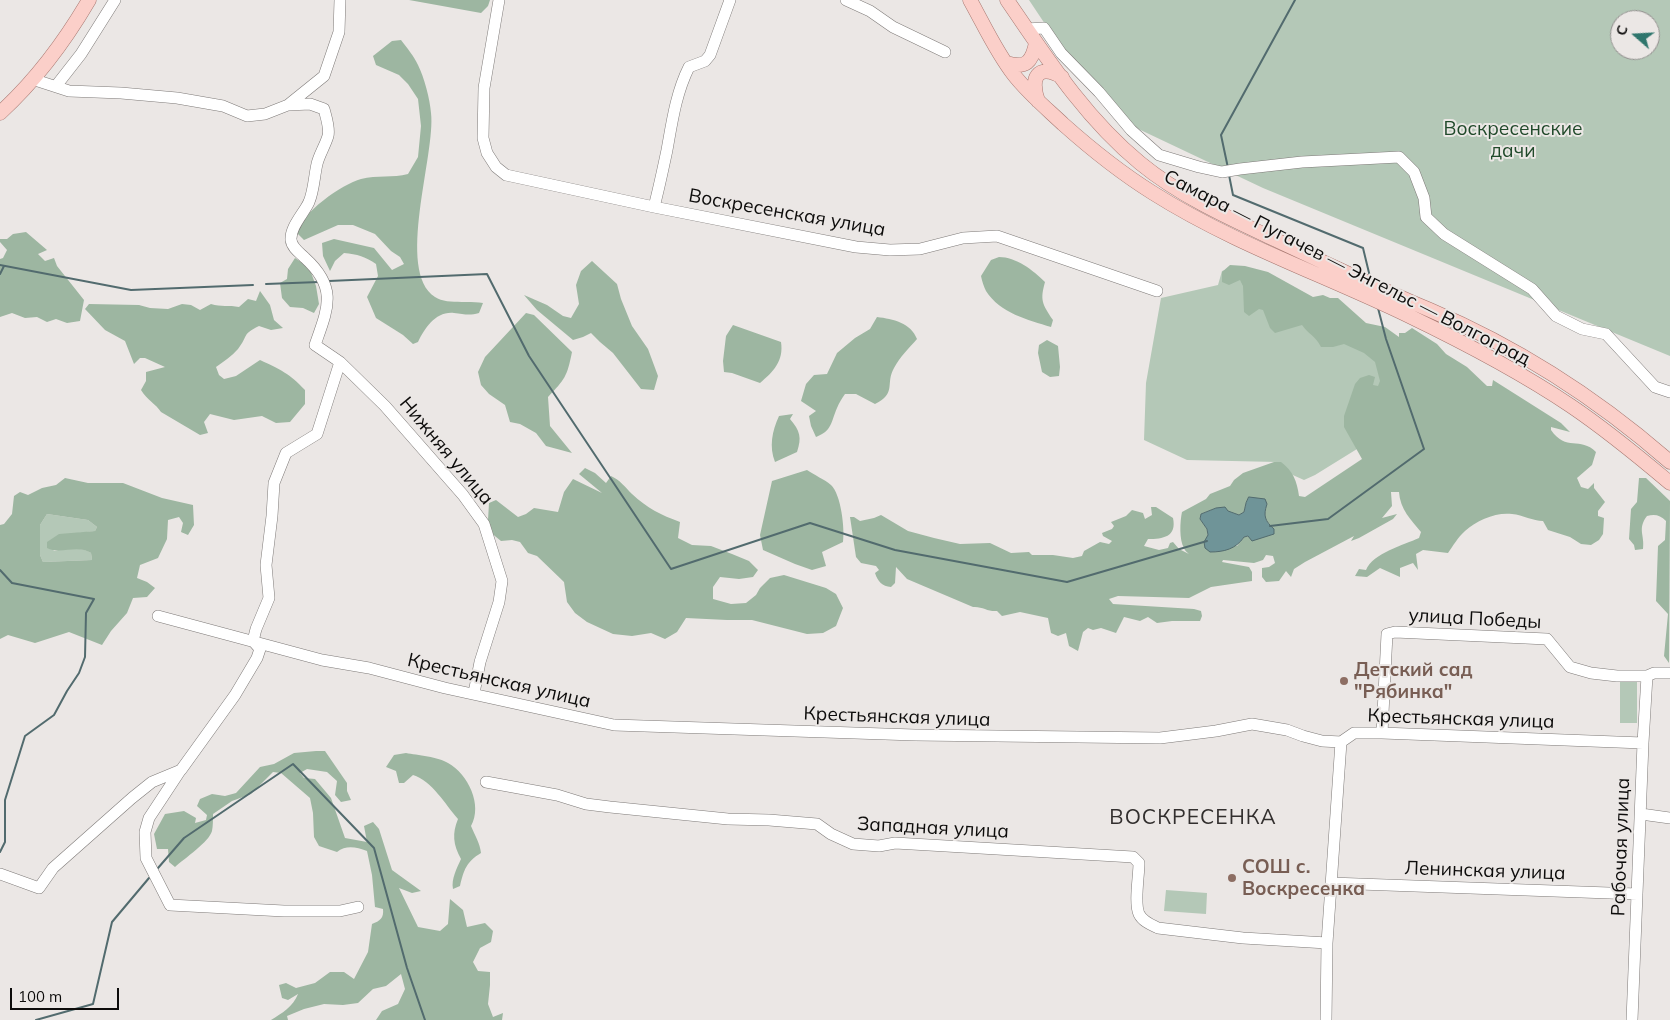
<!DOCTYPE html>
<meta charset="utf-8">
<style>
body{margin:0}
#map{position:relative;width:1670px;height:1020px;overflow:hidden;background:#ebe7e5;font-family:Mulish,sans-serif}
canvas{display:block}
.north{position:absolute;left:1610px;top:10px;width:50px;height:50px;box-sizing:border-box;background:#ebe7e5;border:1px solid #928f8e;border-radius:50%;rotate:289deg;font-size:14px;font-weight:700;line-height:20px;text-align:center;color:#0d0c0b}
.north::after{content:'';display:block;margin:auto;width:18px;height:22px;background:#2f766d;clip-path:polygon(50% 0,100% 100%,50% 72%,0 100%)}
.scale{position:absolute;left:10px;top:988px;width:109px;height:22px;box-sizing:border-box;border:2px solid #0d0c0b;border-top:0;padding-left:6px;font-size:15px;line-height:18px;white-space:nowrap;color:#0d0c0b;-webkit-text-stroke:4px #ebe7e5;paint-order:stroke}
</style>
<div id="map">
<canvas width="1670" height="1020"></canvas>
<div class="north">С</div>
<div class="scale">100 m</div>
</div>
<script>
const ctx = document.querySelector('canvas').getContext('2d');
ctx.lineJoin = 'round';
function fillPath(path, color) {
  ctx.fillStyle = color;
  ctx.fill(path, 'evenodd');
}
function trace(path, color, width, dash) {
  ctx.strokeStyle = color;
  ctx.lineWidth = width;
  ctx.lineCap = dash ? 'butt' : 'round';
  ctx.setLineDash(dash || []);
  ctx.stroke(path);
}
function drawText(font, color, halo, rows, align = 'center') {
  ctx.font = font + ' Mulish,sans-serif';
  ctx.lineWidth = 4;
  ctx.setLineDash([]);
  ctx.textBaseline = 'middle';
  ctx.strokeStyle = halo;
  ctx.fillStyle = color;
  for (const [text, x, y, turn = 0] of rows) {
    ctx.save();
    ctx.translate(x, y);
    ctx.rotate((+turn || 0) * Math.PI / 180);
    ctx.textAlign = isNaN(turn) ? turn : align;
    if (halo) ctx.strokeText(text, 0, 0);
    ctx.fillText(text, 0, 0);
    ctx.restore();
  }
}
fillPath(new Path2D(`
 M 1029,0 L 1670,0 L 1670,356 L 1263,188 L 1130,125 L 1079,75 ZM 1620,20 L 1650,20 L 1650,50 L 1620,50 Z
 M 1231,268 L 1375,349 L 1393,380 L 1357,449 L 1315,475 L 1304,480 L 1286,472 L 1277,462 L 1187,460 L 1144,440 L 1146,383 L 1161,298 L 1218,285 L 1222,271 Z
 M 47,514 L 88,520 L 97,527 L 95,531 L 78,533 L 53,551 C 66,549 80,546 91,553 L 92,560 L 43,562 L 40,555 L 40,525 Z
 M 1620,681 L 1637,681 L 1637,723 L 1620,723 Z
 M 1166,890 L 1207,893 L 1206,914 L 1164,911 Z`), '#b4c8b7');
fillPath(new Path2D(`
 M 409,0 L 490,0 L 488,6 L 481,13 Z
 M 401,40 C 407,48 414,56 418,65 C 424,77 430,99 431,113 C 436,154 395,271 435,297 C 447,305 468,300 483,303 L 479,313 C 469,316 464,314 454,313 C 436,311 425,328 418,342 L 413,344 L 403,335 L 376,318 L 367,297 L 378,276 L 376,264 C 366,257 357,254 344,253 L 335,261 L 330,271 L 323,256 L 322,243 L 334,239 L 374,248 L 392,270 L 404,264 L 400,257 L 391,251 L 375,234 L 353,225 L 338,225 L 304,240 L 297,233 C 301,213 342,184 361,179 C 377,175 393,178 408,174 L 418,157 L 421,126 L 418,99 L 408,84 L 399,75 L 376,65 L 373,56 L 392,41 Z
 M 26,232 L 47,250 L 38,254 L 45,261 L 54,258 L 57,266 L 84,300 L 80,321 L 67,323 L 56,319 L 47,322 L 37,317 L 25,318 L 12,313 L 0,317 L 0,259 L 3,258 L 7,250 L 0,242 L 0,239 L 7,239 L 13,234 Z
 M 999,257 C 1016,257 1033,270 1045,282 C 1040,300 1042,304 1053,320 L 1051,327 C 1028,320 1000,313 986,291 C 984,287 982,281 981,276 L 991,260 Z
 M 295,258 L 309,267 L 316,286 L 319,304 L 314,313 L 303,308 L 290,307 L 282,298 L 280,283 L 287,279 L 288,269 Z
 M 592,261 L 617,284 L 621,299 L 632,326 L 648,349 L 658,376 L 654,390 L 641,389 L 613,353 L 600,342 L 591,333 L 583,337 L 573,340 L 537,310 L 524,295 L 547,305 L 563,316 L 571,318 L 579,304 L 576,285 L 581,271 Z
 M 1230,265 L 1245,266 L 1268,272 L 1313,297 L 1323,295 L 1330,298 L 1338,298 L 1366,323 L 1385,327 L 1399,337 L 1399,333 L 1405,333 L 1412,328 L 1437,344 L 1446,354 L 1467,367 L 1487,386 L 1492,386 L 1493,380 L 1561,423 L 1570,432 L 1551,427 L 1551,430 C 1566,452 1580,436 1596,452 L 1592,465 L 1577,478 L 1581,487 L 1588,489 L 1594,483 L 1594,488 L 1605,502 L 1598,511 L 1598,516 L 1604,518 L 1603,534 L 1599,540 L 1591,545 L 1581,544 L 1570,537 L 1548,530 L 1543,521 C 1533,521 1523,515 1512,514 C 1496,512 1477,520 1465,531 C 1458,537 1453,546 1448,553 L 1423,550 L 1416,554 L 1418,570 L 1413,563 L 1400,568 L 1400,577 L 1380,568 L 1367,577 L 1355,576 L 1359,569 L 1366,570 C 1373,553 1404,545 1419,538 L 1421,532 C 1411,520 1400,509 1399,492 L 1391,492 L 1392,506 L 1382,518 L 1397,514 L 1393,519 L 1359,538 L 1351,541 L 1354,536 L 1305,562 L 1294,569 L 1291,577 L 1286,571 L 1279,581 L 1266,582 L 1262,577 L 1262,568 L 1269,567 L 1275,563 L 1273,556 L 1266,555 L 1263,560 L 1254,563 L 1223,560 L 1222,562 L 1249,567 L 1252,572 L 1252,581 L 1211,587 L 1189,598 L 1118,596 L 1109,599 L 1113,604 L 1194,609 L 1201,611 L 1202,616 L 1200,621 L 1172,621 L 1157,623 L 1148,617 L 1140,621 L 1124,617 L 1116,633 L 1101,628 L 1093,630 L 1088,628 L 1083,632 L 1078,651 L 1069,646 L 1066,633 L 1058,636 L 1051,633 L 1048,618 L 1020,612 L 1002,616 L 997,611 C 988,612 982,606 973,607 L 907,579 L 896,567 L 895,583 L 891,587 C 882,586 878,582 875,573 L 879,570 L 876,566 L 861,563 L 856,557 L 850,517 L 854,517 L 860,521 L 874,518 L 881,515 L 908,531 L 934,538 L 960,544 L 990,543 L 1011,553 L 1029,552 L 1032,555 L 1053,555 L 1073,558 L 1082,556 L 1084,551 L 1100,542 L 1109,544 L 1112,541 L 1103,536 L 1102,533 L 1112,529 L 1114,526 L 1111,522 L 1126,516 L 1132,510 L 1143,513 L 1145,519 L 1152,515 L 1151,507 L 1156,507 L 1173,518 C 1177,537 1163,539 1148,539 L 1144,546 L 1159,550 L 1168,548 L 1170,543 L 1173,542 L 1179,549 L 1189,554 C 1187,552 1185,551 1184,548 C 1179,540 1180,521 1182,512 L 1206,499 L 1210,494 L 1230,486 L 1234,480 L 1243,473 L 1274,462 L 1281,462 C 1293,471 1297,481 1299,496 L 1305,497 L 1362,459 L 1344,427 L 1344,416 L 1355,384 L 1360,378 L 1369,375 L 1375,377 L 1373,385 L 1378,386 L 1380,381 L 1375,362 L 1364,353 L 1344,344 L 1333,347 L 1321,347 C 1315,335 1309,335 1302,325 L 1275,333 L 1270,328 L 1263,310 L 1259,309 L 1249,316 L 1244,312 L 1243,286 L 1240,280 L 1229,285 L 1222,282 L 1222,272 ZM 1246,503 L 1267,504 C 1263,516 1265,521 1274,529 L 1274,534 L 1244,537 L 1237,546 L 1208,536 L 1207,529 L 1200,519 L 1201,514 L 1216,508 L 1239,515 L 1244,512 Z
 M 260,291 L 270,305 L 274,320 L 283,328 L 271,330 L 259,326 C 241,335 249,335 238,349 C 232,356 224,361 216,367 L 219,375 L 224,379 L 236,376 L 260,360 C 280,369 290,374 305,390 L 305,404 L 290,422 L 276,423 L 262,416 L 234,420 L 210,414 L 204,422 L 208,433 L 200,435 L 161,412 C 156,404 147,400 141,390 L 146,381 L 146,372 L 165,367 L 145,358 L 140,358 L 134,364 L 125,341 L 105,330 L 85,309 L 89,304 L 139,305 L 150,308 L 168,309 L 182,304 L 191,305 L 200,310 L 211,304 C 221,307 229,305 239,307 L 248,299 L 256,301 Z
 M 526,313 L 534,315 L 572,352 C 567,377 565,379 548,397 L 550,426 L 572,453 L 546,446 L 536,433 L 520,424 L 510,422 L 505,405 L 489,394 L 481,385 L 478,372 L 485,357 Z
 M 877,317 C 893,319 911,323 917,339 C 909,348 900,357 894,368 C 885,384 897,393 875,404 L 856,394 L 845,394 C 842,398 839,403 837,408 C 831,422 832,431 816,437 L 811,426 L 809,416 L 816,411 L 801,401 L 806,384 L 814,375 L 827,374 L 837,353 L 855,338 L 870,329 Z
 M 733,325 L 781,342 C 784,361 773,372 760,383 L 732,373 L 724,372 L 723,361 L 726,336 Z
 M 1047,340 L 1058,346 L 1060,367 L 1059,376 L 1050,377 L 1042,372 L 1038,353 L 1039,345 Z
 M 793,414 L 790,419 C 800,431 802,437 797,452 L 775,462 C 769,447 772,431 779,416 Z
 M 585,468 L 595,473 L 606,483 L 611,476 C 620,480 625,487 632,494 C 647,508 661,515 680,522 L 678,538 L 692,545 L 711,546 L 732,554 L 749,561 L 758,570 L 753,577 L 739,579 L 720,577 L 713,587 L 713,599 L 731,604 L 746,603 L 756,595 L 760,588 L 770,578 L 784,575 L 826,588 L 836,594 L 843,608 L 836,626 L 823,633 L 807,634 L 752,620 L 727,620 L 686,618 L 677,632 L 665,639 L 651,633 L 632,636 L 613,634 L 587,622 L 575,613 L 567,602 L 564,582 L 537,556 L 528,553 L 520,542 L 512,540 L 501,541 L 490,532 L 488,520 L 489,503 L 496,500 L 518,517 L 526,514 L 534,508 L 558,512 L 564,492 L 573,479 L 602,493 L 579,474 Z
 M 807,470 C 814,475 824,479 831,485 C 841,494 845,529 843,542 L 822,552 L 826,566 L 812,570 L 795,564 L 763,550 L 760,535 L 772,481 Z
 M 65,478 L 88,483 L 123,483 L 162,498 L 193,505 L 194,525 L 188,535 L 181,532 L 183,523 L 179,517 L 168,520 L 167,539 L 158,558 L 140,565 L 137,578 L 147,582 L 155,588 L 147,597 L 133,598 L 127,613 L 111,631 L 102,645 L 69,632 L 35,643 L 8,635 L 0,639 L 0,525 L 4,524 L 12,514 L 14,496 L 20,492 L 28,495 L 42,488 L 56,485 ZM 47,514 L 88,520 L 97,527 L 95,531 L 59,534 L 47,542 L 47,548 C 61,555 77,544 91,553 L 92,560 L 43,562 L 40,555 L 40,525 Z
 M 1639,478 L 1646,478 L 1670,501 L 1669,663 L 1664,656 L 1668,614 L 1656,601 L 1658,546 L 1665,540 L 1666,521 C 1660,515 1655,514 1647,516 C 1637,529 1645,535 1643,549 L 1635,550 L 1634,545 L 1629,539 L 1631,509 L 1637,502 Z
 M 316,751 L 325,751 L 347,783 L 347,791 L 351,800 L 341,802 L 335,795 L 337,781 L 327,772 L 307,769 L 300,773 L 304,778 L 315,779 L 331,798 L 345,838 L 367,842 L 364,826 L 373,822 L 379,829 L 392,870 L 421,891 L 412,893 L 399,888 L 418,927 L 440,931 L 448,924 L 450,899 L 463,910 L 467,927 L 485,923 L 493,931 L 491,942 L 480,948 L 473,962 L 478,971 L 490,972 L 490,985 L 488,1004 L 493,1017 L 503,1013 L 502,1020 L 376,1020 L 382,1011 L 398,1004 L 405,989 L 401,974 L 386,986 L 373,989 L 358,1003 L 343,1005 L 324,1004 L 304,1009 L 287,1016 L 288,1020 L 271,1020 C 282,1013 293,1007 298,994 L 288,1000 L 282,998 L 279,985 L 286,983 L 296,988 L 315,983 L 330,972 L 344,972 L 354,979 L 368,952 L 372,924 C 380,921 384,918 383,909 L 375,907 L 372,875 L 367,851 C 356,847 346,845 337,852 L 319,846 L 314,837 L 313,813 L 310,798 L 281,773 L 273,772 L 251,794 L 232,801 L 213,814 C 213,819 213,826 212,831 C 209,842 185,858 175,867 L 169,862 L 168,849 L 157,849 L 154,834 L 165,814 L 184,811 L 196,818 L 195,823 L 206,820 L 207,815 L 197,806 L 200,799 L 212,794 L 225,796 L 236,793 L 260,767 L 274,764 L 294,753 Z
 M 406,753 C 417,755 439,757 448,763 C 468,774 483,805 471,826 C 475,836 480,843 481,853 C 466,862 464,870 460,886 L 453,889 C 451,879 457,868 461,859 C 453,845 452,833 458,819 C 445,804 432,781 413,775 L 404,783 L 399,783 L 396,771 L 386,767 L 394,755 Z`), '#9db6a1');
const water = new Path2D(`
 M 1249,497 L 1265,499 L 1267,504 C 1263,516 1265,521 1274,529 L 1274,534 L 1252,541 L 1248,536 L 1244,537 C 1236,549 1224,552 1210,552 L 1205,548 L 1204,542 L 1208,535 L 1207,529 L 1200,519 L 1201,514 L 1216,508 L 1225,507 L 1228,511 L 1239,515 L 1244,512 L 1246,503 Z`);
fillPath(water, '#6f9498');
trace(water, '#526b6e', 1);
trace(new Path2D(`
 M 1228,168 L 1221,135 L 1295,0
 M 1229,175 L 1233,195 L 1363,248 L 1370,277
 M 0,265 L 131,290 L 253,285
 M 0,274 L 4,266
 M 329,281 L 487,274 L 529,356 L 671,569 L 810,523 L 895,550 L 1067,582 L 1207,541
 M 266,284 L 319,282
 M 1270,526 L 1328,519 L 1424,449 L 1386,339 L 1378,308
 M 0,570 L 12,583 L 94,599 L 86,613 L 85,657 L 79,673 L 67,691 L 54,715 L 25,736 L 5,800 L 5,842 L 0,852
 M 158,868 L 184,838 L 293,764 L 374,848 L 407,968 L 425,1020
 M 36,1020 L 93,1004 L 112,922 L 149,878`), '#526b6e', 2);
const minor = new Path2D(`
 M 499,0 L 484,88 L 483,138 L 487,153 L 496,167 L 506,175 L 654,207 L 856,247 L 890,250 L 920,249 L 963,238 L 997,236 L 1157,291
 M 846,0 L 870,11 L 893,27 L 945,52
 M 1026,29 L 1044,28 L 1061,53 L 1099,92 L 1131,130 L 1159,155 L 1199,167 L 1222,172 L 1240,169 L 1302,162 L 1399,157 L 1414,172 L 1424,198 L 1426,217 L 1444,234 L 1532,289 L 1556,316 L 1582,329 L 1606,334 L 1655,387 L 1670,392
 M 32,79 L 69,91 L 121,93 L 177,98 L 223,106 L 247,116 L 265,114 L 288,105 L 310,104 L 324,109 C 326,117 330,128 328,136 C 325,146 319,155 317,164 C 314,177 314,190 309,202 C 304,213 290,227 291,240 C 292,248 300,253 305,258 C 338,288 328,308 315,345 L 340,362 L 385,406 L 463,495 L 484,524 L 502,581 L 499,602 L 480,662 L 474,693
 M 56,86 L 81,54 L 115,0
 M 288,105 L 324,76 L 339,32 L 340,0
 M 654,207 C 659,188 663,169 667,150 C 672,122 676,93 689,67 L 705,61 L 710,55 L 730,0
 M 158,616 L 322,660 L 369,668 L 445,688 L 614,725 L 915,735 L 1160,738 L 1216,731 L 1252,724 L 1287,730 L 1303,736 L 1322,741 L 1341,742 L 1354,733 L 1382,733 L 1643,743
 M 1382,733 L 1387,634 L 1395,632 L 1547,639 L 1570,667 L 1591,673 L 1617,676 L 1647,676 L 1654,673 L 1670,673
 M 180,771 L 149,818 L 145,832 L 146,858 L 170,905 L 284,911 L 340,911 L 358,907
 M 486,782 L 557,795 L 586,804 L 610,807 L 728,819 L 769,820 L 817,824 L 831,834 L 853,844 L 879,846 L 895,843 L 1133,857 L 1139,863 C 1139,876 1134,903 1139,914 C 1143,922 1152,925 1158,928 L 1243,938 L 1327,943
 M 1641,814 L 1670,818
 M 0,874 L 39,888 L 53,868 L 132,798 L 152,782 L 181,770 L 235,695 L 257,658 L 260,649 L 253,641 L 256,629 L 269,598 L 266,565 L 272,516 L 274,483 L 286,453 L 317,434 L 340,362
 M 1331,883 L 1637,894
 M 1326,1020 L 1327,943 L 1341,742
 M 1632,1020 L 1643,743 L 1647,676`);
const major = new Path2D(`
 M 970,0 C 984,25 996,52 1014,75 C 1028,93 1046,108 1063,124 C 1091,149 1121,173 1153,193 C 1232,243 1322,274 1407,315 C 1463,342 1519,371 1571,406 C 1605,429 1638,456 1670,483
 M 1007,0 C 1046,57 1085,118 1140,163 C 1180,196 1229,218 1276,240 C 1327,264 1378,288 1430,310 C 1517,347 1599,400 1670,462
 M 1006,63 C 1026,69 1032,62 1036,43
 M 1038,101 C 1030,78 1037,63 1062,77
 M 0,113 C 35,81 65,41 89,0`);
trace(minor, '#7e7a78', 12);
trace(major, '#a6766f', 15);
trace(minor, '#fff', 11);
trace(major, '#fbcfc9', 14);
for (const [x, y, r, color] of [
 [1344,681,5,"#8d6e63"],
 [1232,878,5,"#8d6e63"]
]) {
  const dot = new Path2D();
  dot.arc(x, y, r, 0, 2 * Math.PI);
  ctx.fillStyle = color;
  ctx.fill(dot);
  trace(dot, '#ebe7e5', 2);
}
drawText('19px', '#214a2b', '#ebe7e5', [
 ["Воскресенские",1513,129],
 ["дачи",1513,151]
]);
drawText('19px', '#0d0c0b', '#ebe7e5', [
 ["Воскресенская улица",787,213,10],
 ["Самара — Пугачев — Энгельс — Волгоград",1347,268,27],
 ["Нижняя улица",446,451,50],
 ["улица Победы",1475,619,3],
 ["Крестьянская улица",499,681,13],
 ["Крестьянская улица",897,717,2],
 ["Крестьянская улица",1461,719,2],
 ["Западная улица",933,828,3],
 ["Рабочая улица",1621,847,-88],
 ["Ленинская улица",1485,871,2]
]);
drawText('bold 19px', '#785e54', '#ebe7e5', [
 ["Детский сад",1354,670],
 ["\"Рябинка\"",1354,692],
 ["СОШ с.",1242,867],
 ["Воскресенка",1242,889]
], 'left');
ctx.letterSpacing = '1px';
drawText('21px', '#322f2e', '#ebe7e5', [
 ["ВОСКРЕСЕНКА",1193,818]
]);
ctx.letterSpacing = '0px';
</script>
